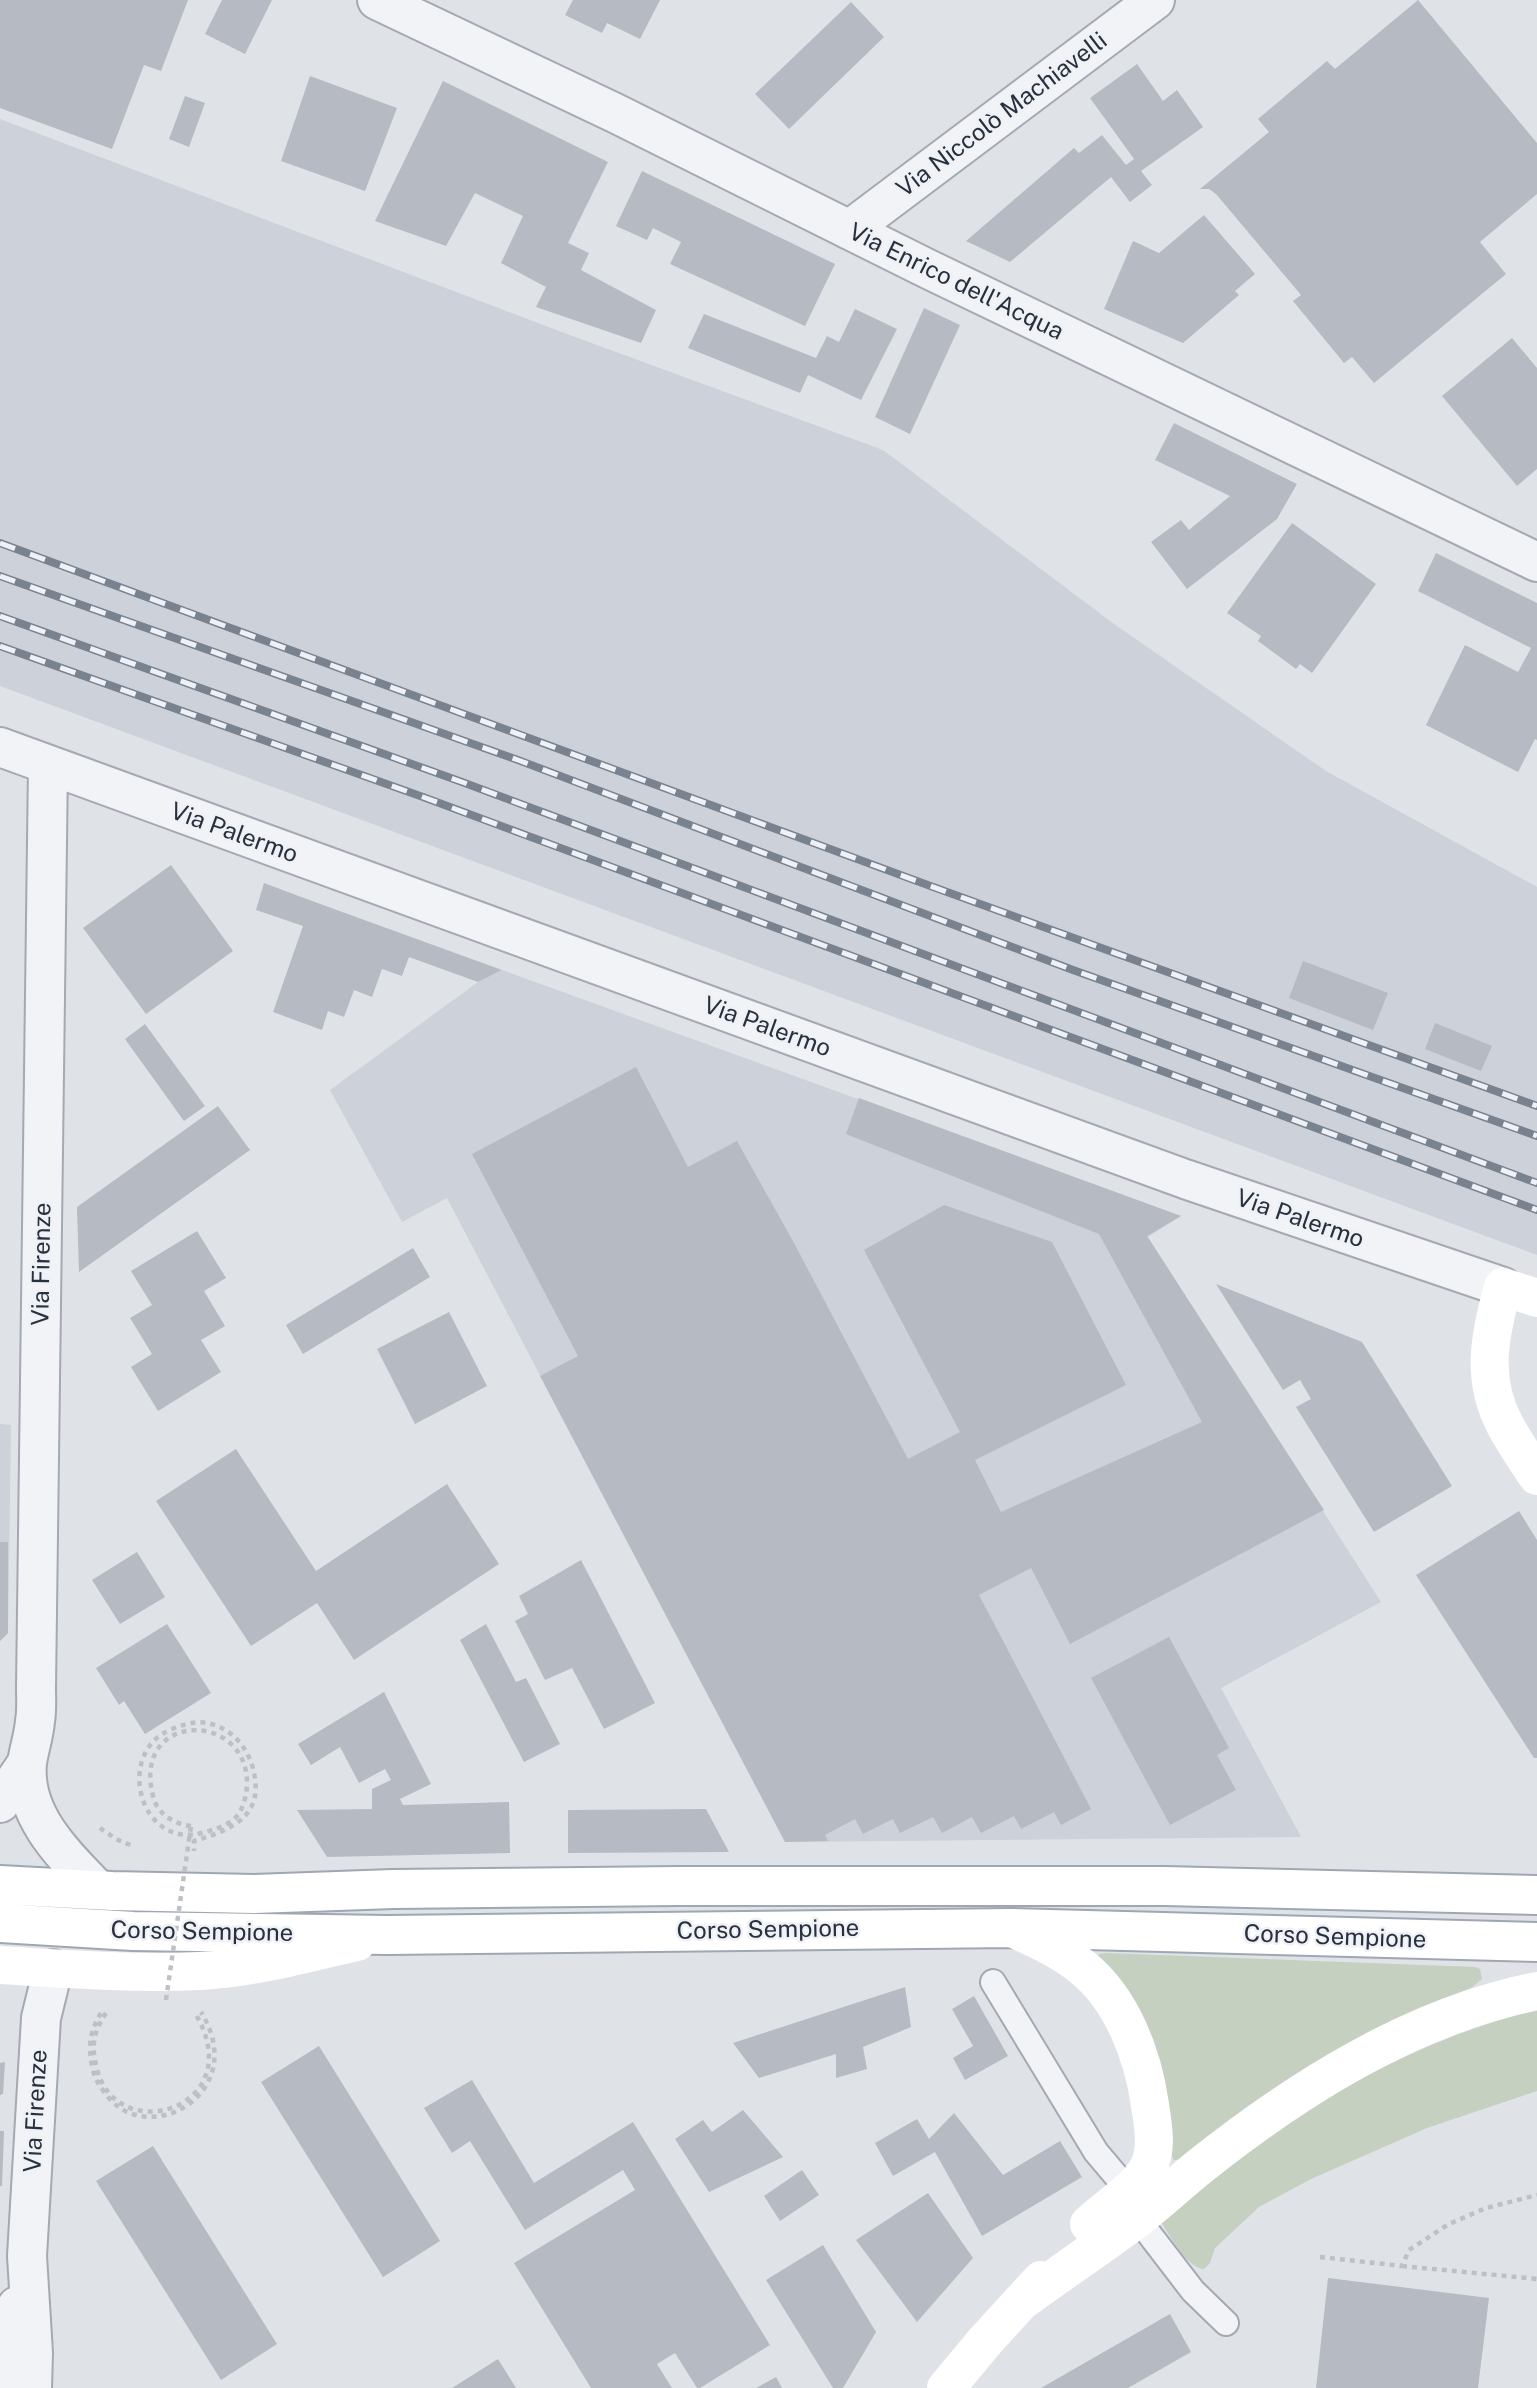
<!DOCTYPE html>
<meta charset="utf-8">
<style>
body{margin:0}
canvas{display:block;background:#dfe2e7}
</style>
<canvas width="1537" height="2388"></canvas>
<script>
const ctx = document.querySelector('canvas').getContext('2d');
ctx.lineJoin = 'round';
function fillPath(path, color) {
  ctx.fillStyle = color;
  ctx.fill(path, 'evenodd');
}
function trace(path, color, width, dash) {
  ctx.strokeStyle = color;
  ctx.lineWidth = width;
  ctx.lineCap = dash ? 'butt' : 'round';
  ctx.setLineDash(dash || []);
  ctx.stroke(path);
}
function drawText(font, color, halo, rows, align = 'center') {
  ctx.font = font + ' "Public Sans",sans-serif';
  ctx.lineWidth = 5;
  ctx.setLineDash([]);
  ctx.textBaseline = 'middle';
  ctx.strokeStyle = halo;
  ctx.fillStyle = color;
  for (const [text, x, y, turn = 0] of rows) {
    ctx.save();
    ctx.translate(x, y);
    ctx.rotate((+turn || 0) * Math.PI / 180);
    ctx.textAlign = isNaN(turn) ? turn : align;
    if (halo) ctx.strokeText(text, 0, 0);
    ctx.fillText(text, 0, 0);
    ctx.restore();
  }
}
fillPath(new Path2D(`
 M 0,119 L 567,334 L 883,450 L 1114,624 L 1326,771 L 1537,887 L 1537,1255 L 0,686 Z
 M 502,970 L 1181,1216 L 1148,1237 L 1381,1602 L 1221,1688 L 1301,1837 L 785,1842 L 447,1198 L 402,1222 L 330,1090 L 478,982 Z
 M 0,1424 L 11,1425 L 8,1633 L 0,1641 Z`), '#cdd1d9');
fillPath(new Path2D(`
 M 1106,1953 L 1475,1967 L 1480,1969 L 1482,1979 L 1471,1988 L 1411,2014 L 1178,2160 L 1174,2160 L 1171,2155 L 1098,1957 L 1099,1954 Z
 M 1537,2009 L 1537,2091 L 1427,2128 L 1311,2179 L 1259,2207 L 1215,2248 L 1210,2263 L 1204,2269 C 1186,2268 1168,2232 1158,2217 C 1238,2158 1319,2095 1411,2054 C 1452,2035 1494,2021 1537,2009 Z`), '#c5d0c0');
fillPath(new Path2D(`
 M 0,0 L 188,0 L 161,71 L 144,65 L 112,149 L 0,108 Z
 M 222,0 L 272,0 L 245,54 L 205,34 Z
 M 573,0 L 660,0 L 640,39 L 607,23 L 602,33 L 565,15 Z
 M 1418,0 L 1537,143 L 1537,194 L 1480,242 L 1506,274 L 1374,383 L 1352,357 L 1344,363 L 1293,301 L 1301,295 L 1216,194 L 1209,189 L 1200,189 L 1269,132 L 1258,119 L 1327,61 L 1335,69 Z
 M 851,2 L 884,37 L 789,129 L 755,94 Z
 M 1137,64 L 1163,101 L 1177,90 L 1203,127 L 1141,171 L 1152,185 L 1130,202 L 1111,177 L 1010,262 L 966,241 L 1074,148 L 1079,153 L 1102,135 L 1126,165 L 1134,159 L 1090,98 Z
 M 310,76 L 397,108 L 365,191 L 281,161 Z
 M 443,81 L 608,162 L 568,243 L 589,253 L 581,270 L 656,310 L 641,343 L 536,307 L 546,287 L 501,263 L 523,216 L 475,193 L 446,246 L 375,221 Z
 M 185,96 L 205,103 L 189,147 L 169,139 Z
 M 642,171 L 835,264 L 805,326 L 670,264 L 681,242 L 653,228 L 647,240 L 616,226 Z
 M 1204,215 L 1255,274 L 1235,291 L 1239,295 L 1183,343 L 1104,309 L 1133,241 L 1159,253 Z
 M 924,308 L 960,325 L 910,434 L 875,417 Z
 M 855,309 L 897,329 L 861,400 L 808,375 L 800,393 L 688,348 L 704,314 L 816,358 L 827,336 L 839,342 Z
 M 1512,338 L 1537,368 L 1537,469 L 1517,486 L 1442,396 Z
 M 1174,423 L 1297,484 L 1277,519 L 1187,589 L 1151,542 L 1181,520 L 1189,530 L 1230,496 L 1155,460 Z
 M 1292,523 L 1376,584 L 1312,673 L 1300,664 L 1296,669 L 1258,641 L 1261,636 L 1227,613 Z
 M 1436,553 L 1537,603 L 1537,740 L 1535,739 L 1518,772 L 1426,725 L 1465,645 L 1518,672 L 1531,648 L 1418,591 Z
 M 171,865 L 233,951 L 146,1014 L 83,928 Z
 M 264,883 L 312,901 L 502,970 L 478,982 L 409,957 L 402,976 L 382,969 L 372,997 L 354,990 L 344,1017 L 328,1011 L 322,1030 L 273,1012 L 303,926 L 256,910 Z
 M 1303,961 L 1388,993 L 1373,1030 L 1289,998 Z
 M 1435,1023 L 1492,1046 L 1481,1071 L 1425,1049 Z
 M 145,1024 L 205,1106 L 184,1121 L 125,1039 Z
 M 636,1067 L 688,1167 L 737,1141 L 794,1243 L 908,1459 L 960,1432 L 864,1250 L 944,1205 L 1052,1242 L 1126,1385 L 975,1460 L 1001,1512 L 1202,1422 L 1099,1234 L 846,1134 L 859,1098 L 1181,1216 L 1147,1236 L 1324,1510 L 1070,1644 L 1031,1568 L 979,1595 L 1091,1809 L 1061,1825 L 1054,1812 L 1021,1829 L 1014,1816 L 981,1833 L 972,1817 L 942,1833 L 933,1817 L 900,1833 L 893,1819 L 863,1834 L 855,1819 L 825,1835 L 828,1841 L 785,1842 L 540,1376 L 578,1356 L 472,1154 Z
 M 218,1106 L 250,1150 L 79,1272 L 77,1207 Z
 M 197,1231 L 226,1278 L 204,1291 L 225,1326 L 201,1340 L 221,1372 L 158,1411 L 131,1367 L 152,1354 L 130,1318 L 152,1305 L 131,1271 Z
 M 413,1248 L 430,1277 L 303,1354 L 286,1325 Z
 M 1216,1284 L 1362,1342 L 1452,1486 L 1374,1532 L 1296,1407 L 1311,1399 L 1300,1380 L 1283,1390 Z
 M 449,1312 L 487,1386 L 415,1424 L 377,1349 Z
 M 236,1449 L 316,1571 L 447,1484 L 499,1564 L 354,1660 L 317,1603 L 251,1646 L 156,1501 Z
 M 1519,1511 L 1537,1540 L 1537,1758 L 1534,1758 L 1416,1575 Z
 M 0,1542 L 8,1542 L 8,1633 L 0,1641 Z
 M 137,1552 L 165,1597 L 120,1624 L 92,1580 Z
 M 581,1560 L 655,1703 L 604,1729 L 572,1668 L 545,1680 L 515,1621 L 528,1614 L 519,1596 Z
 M 167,1624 L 211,1693 L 145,1734 L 124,1701 L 119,1705 L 96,1668 Z
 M 486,1624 L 516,1682 L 526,1678 L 560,1744 L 524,1762 L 460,1640 Z
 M 1169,1637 L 1229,1748 L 1217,1755 L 1236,1790 L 1170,1825 L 1091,1678 Z
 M 384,1692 L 431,1784 L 400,1799 L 403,1805 L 509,1802 L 510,1853 L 327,1857 L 297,1810 L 372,1809 L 372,1789 L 391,1780 L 385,1769 L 359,1783 L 340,1747 L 311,1765 L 298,1744 Z
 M 706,1809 L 729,1852 L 568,1853 L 568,1810 Z
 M 905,1987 L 911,2027 L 863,2047 L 867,2069 L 836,2078 L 836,2054 L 759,2078 L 733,2043 Z
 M 974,1996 L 1008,2056 L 965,2080 L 953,2058 L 973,2046 L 952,2009 Z
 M 319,2046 L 440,2241 L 383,2277 L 261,2082 Z
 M 5,2062 L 3,2094 L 0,2095 L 0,2063 Z
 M 472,2080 L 534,2183 L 633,2122 L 770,2345 L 700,2388 L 697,2388 L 675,2353 L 657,2364 L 672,2388 L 591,2388 L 514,2263 L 635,2190 L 623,2170 L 525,2230 L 470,2141 L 452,2153 L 424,2108 Z
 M 743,2110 L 783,2157 L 709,2192 L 675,2139 L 703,2120 L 712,2132 Z
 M 954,2113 L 1003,2175 L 1060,2141 L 1082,2177 L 982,2236 L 935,2152 L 893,2176 L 875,2143 L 917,2119 L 929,2139 Z
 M 0,2131 L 4,2131 L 2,2186 L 0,2186 Z
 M 153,2146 L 277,2344 L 221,2380 L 96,2181 Z
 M 802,2170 L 819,2195 L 780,2221 L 764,2196 Z
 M 928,2193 L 973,2258 L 917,2322 L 856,2240 Z
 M 823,2245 L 876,2332 L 843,2388 L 833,2388 L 766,2280 Z
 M 1328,2278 L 1489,2298 L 1478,2388 L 1316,2388 Z
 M 1170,2314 L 1191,2352 L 1128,2388 L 1041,2388 Z
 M 498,2359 L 516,2388 L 452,2388 Z
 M 776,2377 L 782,2388 L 756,2388 Z`), '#b6bbc3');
const lane = new Path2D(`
 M 993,1982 L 1096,2152 L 1129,2191
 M 1137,2218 L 1193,2291 L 1226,2323`);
const street = new Path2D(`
 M 377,0 L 615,113 L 928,269 L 1537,562
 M 849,230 L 1155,0
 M 0,747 L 1185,1179 L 1503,1287
 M 48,765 L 36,1688 C 36,1699 37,1710 35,1721 C 34,1735 29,1749 27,1763 C 22,1816 65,1856 98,1890
 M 0,1803 L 27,1763
 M 0,2379 L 17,2306
 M 32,2388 L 33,2353 L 27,2256 L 41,2018 L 53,1969`);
const primary = new Path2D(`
 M 0,1885 L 112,1891 L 254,1894 L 393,1889 L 678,1886 L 1164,1886 L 1537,1895
 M 0,1923 L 133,1931 L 387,1935 L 1012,1928 L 1537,1942`);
trace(lane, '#a5a9b1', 28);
trace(street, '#a5a9b1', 42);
trace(primary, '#9fa7b2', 42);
trace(new Path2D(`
 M 191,1826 C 174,1824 157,1814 153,1796 C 131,1710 250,1710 247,1786 C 246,1796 244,1807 237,1816 C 229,1825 216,1829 205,1832 C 140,1853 113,1752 172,1729 C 184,1724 196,1721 208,1723 C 230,1728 245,1744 252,1765 C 267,1815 234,1829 194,1841 L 194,1851
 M 100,1828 L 116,1839 L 135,1847
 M 101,2013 C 89,2032 88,2048 93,2070 C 95,2079 99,2085 105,2093 C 145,2151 252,2095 201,2012
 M 106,2013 C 93,2033 91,2046 97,2069 C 117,2149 252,2108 195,2013
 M 1320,2257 L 1402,2266 L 1409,2250 L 1449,2224 L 1486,2208 L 1537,2195
 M 1402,2266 L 1537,2279`), '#bdc0c6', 4.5, [5, 5]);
trace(lane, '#f1f3f6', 24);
trace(street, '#f1f3f6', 38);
trace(new Path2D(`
 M 1537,1298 L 1503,1287 C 1490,1334 1480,1378 1505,1425 C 1514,1442 1526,1459 1537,1476
 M 1012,1928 C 1036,1939 1061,1950 1082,1967 C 1122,1999 1143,2055 1150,2105 C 1153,2125 1158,2149 1148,2168 C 1135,2191 1108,2206 1089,2224
 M 0,1965 C 66,1969 133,1974 199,1971 C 252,1969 306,1953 357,1942
 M 1025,2299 C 1062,2272 1101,2246 1138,2218 C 1159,2202 1178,2184 1199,2167 C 1297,2089 1412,2016 1537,1991
 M 946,2388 L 986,2340 L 1041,2280`), '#fff', 38);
trace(primary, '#fff', 38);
const rail = new Path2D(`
 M 0,543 L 925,884 L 1537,1106
 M 0,576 L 518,760 L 1073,970 L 1537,1136
 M 0,616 L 462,782 L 1537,1183
 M 0,646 L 423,797 L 1537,1210`);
trace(rail, '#79828f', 8);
trace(rail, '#eef1f5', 5, [16]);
trace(new Path2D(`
 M 166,2000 L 191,1826`), '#bdc0c6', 4.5, [5, 5]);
drawText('24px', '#29303d', '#eef1f5', [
 ["Via Niccolò Machiavelli",1002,115,-37],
 ["Via Enrico dell'Acqua",956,282,26],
 ["Via Palermo",234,833,20],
 ["Via Palermo",767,1027,20],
 ["Via Palermo",1300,1219,19],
 ["Via Firenze",42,1264,-89],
 ["Corso Sempione",768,1930,-1],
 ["Corso Sempione",202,1932,1],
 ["Corso Sempione",1335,1937,2],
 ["Via Firenze",36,2111,-87]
]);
</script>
